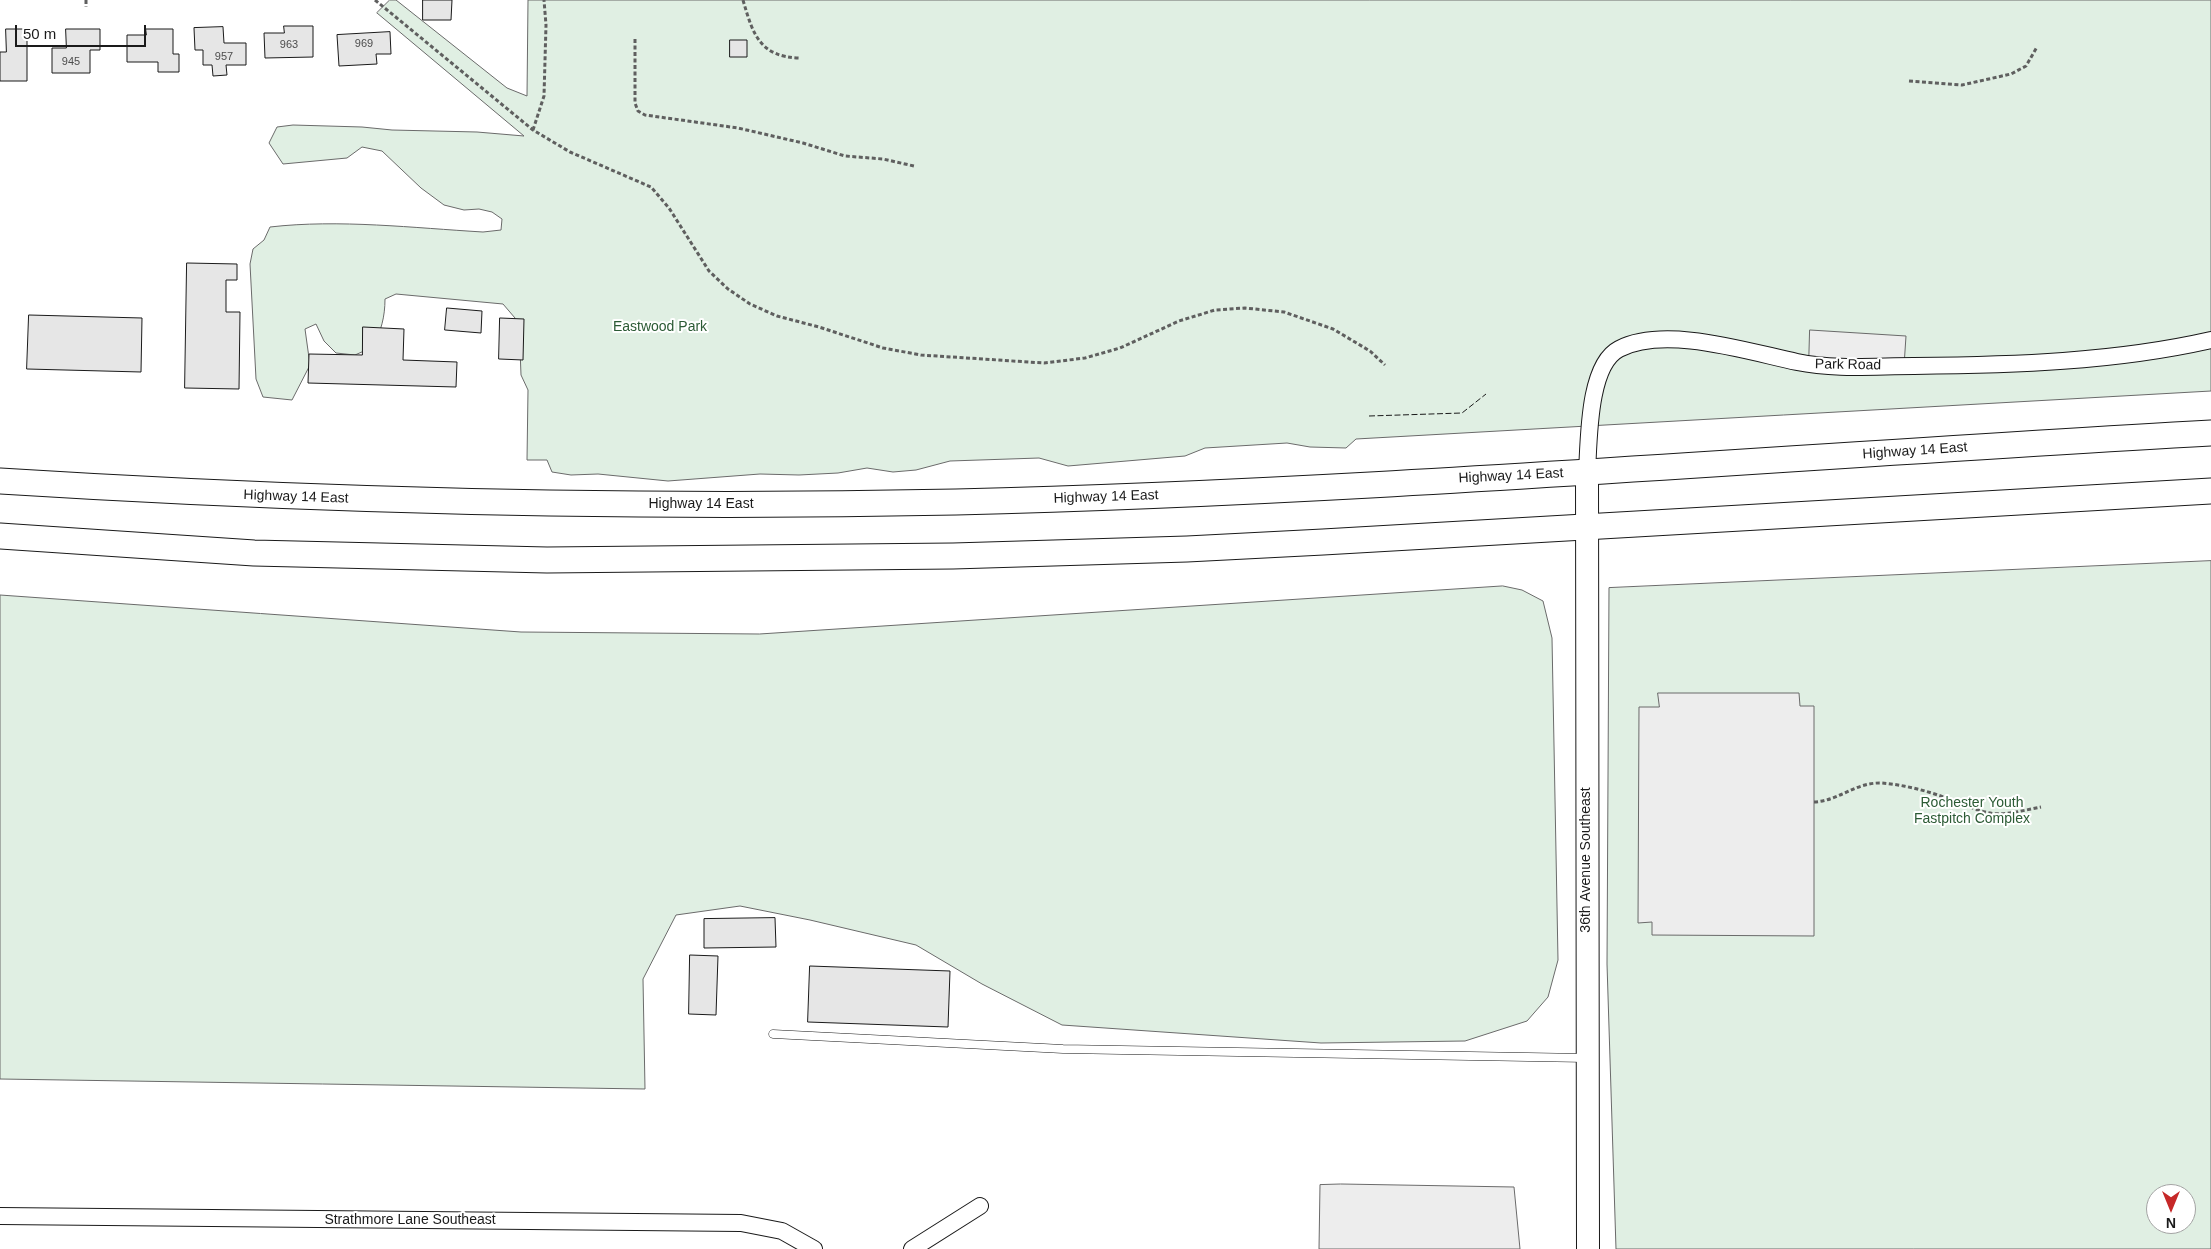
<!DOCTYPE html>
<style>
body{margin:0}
#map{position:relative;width:2211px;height:1249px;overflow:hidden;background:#fff;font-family:Arial,sans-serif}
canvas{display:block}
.north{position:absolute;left:2146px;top:1184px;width:50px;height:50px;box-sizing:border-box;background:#fff;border:1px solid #a3a3a3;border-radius:50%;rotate:180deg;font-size:14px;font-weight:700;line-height:20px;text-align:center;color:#1a1a1a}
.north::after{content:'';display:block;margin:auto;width:18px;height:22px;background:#c62828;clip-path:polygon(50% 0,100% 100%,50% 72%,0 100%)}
.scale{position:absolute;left:15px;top:25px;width:131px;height:22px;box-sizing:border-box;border:2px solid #1a1a1a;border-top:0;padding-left:6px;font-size:15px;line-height:18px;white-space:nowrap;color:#1a1a1a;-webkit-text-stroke:4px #fff;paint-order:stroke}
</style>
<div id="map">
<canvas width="2211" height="1249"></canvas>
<div class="north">N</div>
<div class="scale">50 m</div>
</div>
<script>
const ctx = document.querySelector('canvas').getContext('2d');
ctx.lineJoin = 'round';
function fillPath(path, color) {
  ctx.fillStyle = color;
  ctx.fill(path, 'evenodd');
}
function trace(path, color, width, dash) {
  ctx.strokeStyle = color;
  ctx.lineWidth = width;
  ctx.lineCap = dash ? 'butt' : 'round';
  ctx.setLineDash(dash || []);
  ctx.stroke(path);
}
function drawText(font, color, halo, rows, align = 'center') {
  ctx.font = font + ' Arial,sans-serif';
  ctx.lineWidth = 4;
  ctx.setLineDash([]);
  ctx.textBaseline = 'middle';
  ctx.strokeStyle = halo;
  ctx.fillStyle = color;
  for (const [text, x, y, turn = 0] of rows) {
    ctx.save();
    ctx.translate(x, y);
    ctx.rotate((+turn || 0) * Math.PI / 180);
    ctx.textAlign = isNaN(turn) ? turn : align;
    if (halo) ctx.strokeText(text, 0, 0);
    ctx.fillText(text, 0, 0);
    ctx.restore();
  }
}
const green = new Path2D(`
 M 390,0 L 396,0 L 507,88 L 527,96 L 528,0 L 2211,0 L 2211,391 L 1356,439 L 1346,448 L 1310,447 L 1287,443 L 1205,448 L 1185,456 L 1068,466 L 1039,458 L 950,461 L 916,470 L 893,472 L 867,468 L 838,473 L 799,475 L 760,474 L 668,481 L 598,474 L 571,475 L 552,472 L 547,460 L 527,460 L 528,390 L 521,375 L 520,349 L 515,318 L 503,304 L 396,294 L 385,299 C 385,317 381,331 373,347 L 355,355 L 336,353 L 324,341 L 316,324 L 305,329 L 310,365 L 292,400 L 263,397 L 256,379 L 250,264 L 253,249 L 264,240 L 270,227 C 339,219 414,228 483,232 L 501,230 L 502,219 L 492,212 L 479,209 L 464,210 L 444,205 L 421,188 L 382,151 L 362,147 L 347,158 L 283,164 L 269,143 L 277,127 L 293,125 L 362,127 L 392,130 L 477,132 L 524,136 L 377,13 Z
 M 2211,561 L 2211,1249 L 1616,1249 L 1607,964 L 1609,588 ZM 2156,1194 L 2186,1194 L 2186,1224 L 2156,1224 Z
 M 1503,586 L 1522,590 L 1543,601 L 1552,638 L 1558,960 L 1548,997 L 1527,1021 L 1465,1041 L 1321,1043 L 1062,1025 L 982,984 L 916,945 L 810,920 L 740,906 L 676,915 L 643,979 L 645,1089 L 0,1079 L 0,595 L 521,632 L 759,634 Z`);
fillPath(green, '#e0efe3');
trace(green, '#6a6a6a', 1);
const parking = new Path2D(`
 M 1810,330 L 1906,336 L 1904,366 L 1809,365 Z
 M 1658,693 L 1799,693 L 1800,706 L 1814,706 L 1814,936 L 1652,935 L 1652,922 L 1638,923 L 1639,707 L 1659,707 Z
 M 1341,1184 L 1514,1187 L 1520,1249 L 1319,1249 L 1320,1185 Z`);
fillPath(parking, '#ededed');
trace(parking, '#6a6a6a', 1);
const building = new Path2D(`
 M 423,0 L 452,0 L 451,20 L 423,20 Z
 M 284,26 L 313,26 L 313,57 L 265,58 L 264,33 L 284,33 Z
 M 223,27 L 224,43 L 246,43 L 246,65 L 226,65 L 227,75 L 213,76 L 212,65 L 203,65 L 203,50 L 195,50 L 194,28 Z
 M 6,29 L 27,29 L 27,81 L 0,81 L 0,52 L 6,52 Z
 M 66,29 L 100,29 L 100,50 L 90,50 L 90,73 L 52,73 L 52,48 L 66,48 Z
 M 146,29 L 173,29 L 173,54 L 179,54 L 179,72 L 158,72 L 158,62 L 127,62 L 127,35 L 146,35 Z
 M 390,32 L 391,54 L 376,54 L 377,64 L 339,66 L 337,35 Z
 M 730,40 L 747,40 L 747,57 L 730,57 Z
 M 187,263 L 237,264 L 237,280 L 226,280 L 226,312 L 240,312 L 239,389 L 185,388 Z
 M 447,308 L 482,311 L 481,333 L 445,330 Z
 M 29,315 L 142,318 L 141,372 L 27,369 Z
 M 500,318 L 524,319 L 523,360 L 499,359 Z
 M 363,327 L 404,329 L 403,360 L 457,362 L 456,387 L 308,383 L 309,354 L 362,355 Z
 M 775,918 L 776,947 L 704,948 L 704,919 Z
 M 690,955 L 718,956 L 716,1015 L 689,1014 Z
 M 810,966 L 950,971 L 948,1027 L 808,1022 Z`);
fillPath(building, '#e6e6e6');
trace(building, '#1a1a1a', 1);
const lane = new Path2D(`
 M 773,1034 L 1063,1049 L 1586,1058`);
const street = new Path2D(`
 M 1587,472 C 1589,440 1588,365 1619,349 C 1665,325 1749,352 1797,362 C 1835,370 1876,366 1914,366 C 2013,365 2114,362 2211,340
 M 0,1216 L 741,1223 L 782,1231 L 814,1249
 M 912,1249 L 980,1206`);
const secondary = new Path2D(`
 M 1587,472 L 1588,1249`);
const primary = new Path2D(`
 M 0,481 C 318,501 637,509 956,502 C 1375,492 1793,456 2211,433
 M 0,536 L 254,553 L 547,560 L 953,556 L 1187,549 L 1323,542 L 2211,491`);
trace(lane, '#1a1a1a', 9);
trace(street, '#1a1a1a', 18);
trace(secondary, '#1a1a1a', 24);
trace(primary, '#1a1a1a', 27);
trace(new Path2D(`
 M 86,0 L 86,7
 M 375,0 L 533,130 L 570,152 L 651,187 L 669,208 L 709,271 L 728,289 L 750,304 L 777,316 L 819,327 L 883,348 L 921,355 L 1044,363 L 1085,358 L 1120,348 L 1179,321 L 1215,310 L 1245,308 L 1284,312 L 1333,329 L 1370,351 L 1385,365
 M 743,0 C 753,35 760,57 800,58
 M 635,39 L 635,103 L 638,111 L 645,115 L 738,128 L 803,143 L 845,156 L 883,159 L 914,166
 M 1909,81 L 1962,85 L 2011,74 L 2026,66 L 2037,47
 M 533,130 L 544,96 L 546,25 L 544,0
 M 1814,802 C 1839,801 1855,782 1882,783 C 1905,785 1928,791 1949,799 C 1961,803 1973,809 1985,812 C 2002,817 2024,810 2041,807`), '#5f5f5f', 3, [4, 2.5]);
trace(lane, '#fff', 8);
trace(street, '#fff', 16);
trace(secondary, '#fff', 22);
trace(primary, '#fff', 25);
trace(new Path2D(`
 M 1369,416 L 1462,413 L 1486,394`), '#1a1a1a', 1, [6, 2.5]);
drawText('11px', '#4d4d4d', null, [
 ["969",364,44],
 ["963",289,45],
 ["957",224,57],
 ["945",71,62]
]);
drawText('14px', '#2b5a34', '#fff', [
 ["Eastwood Park",660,327],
 ["Rochester Youth",1972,803],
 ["Fastpitch Complex",1972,819]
]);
drawText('14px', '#1a1a1a', '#fff', [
 ["Park Road",1848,365,1],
 ["Highway 14 East",1915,451,-4],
 ["Highway 14 East",1511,476,-3],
 ["Highway 14 East",296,497,2],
 ["Highway 14 East",1106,497,-2],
 ["Highway 14 East",701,504],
 ["36th Avenue Southeast",1586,860,-90],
 ["Strathmore Lane Southeast",410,1220]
]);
</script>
